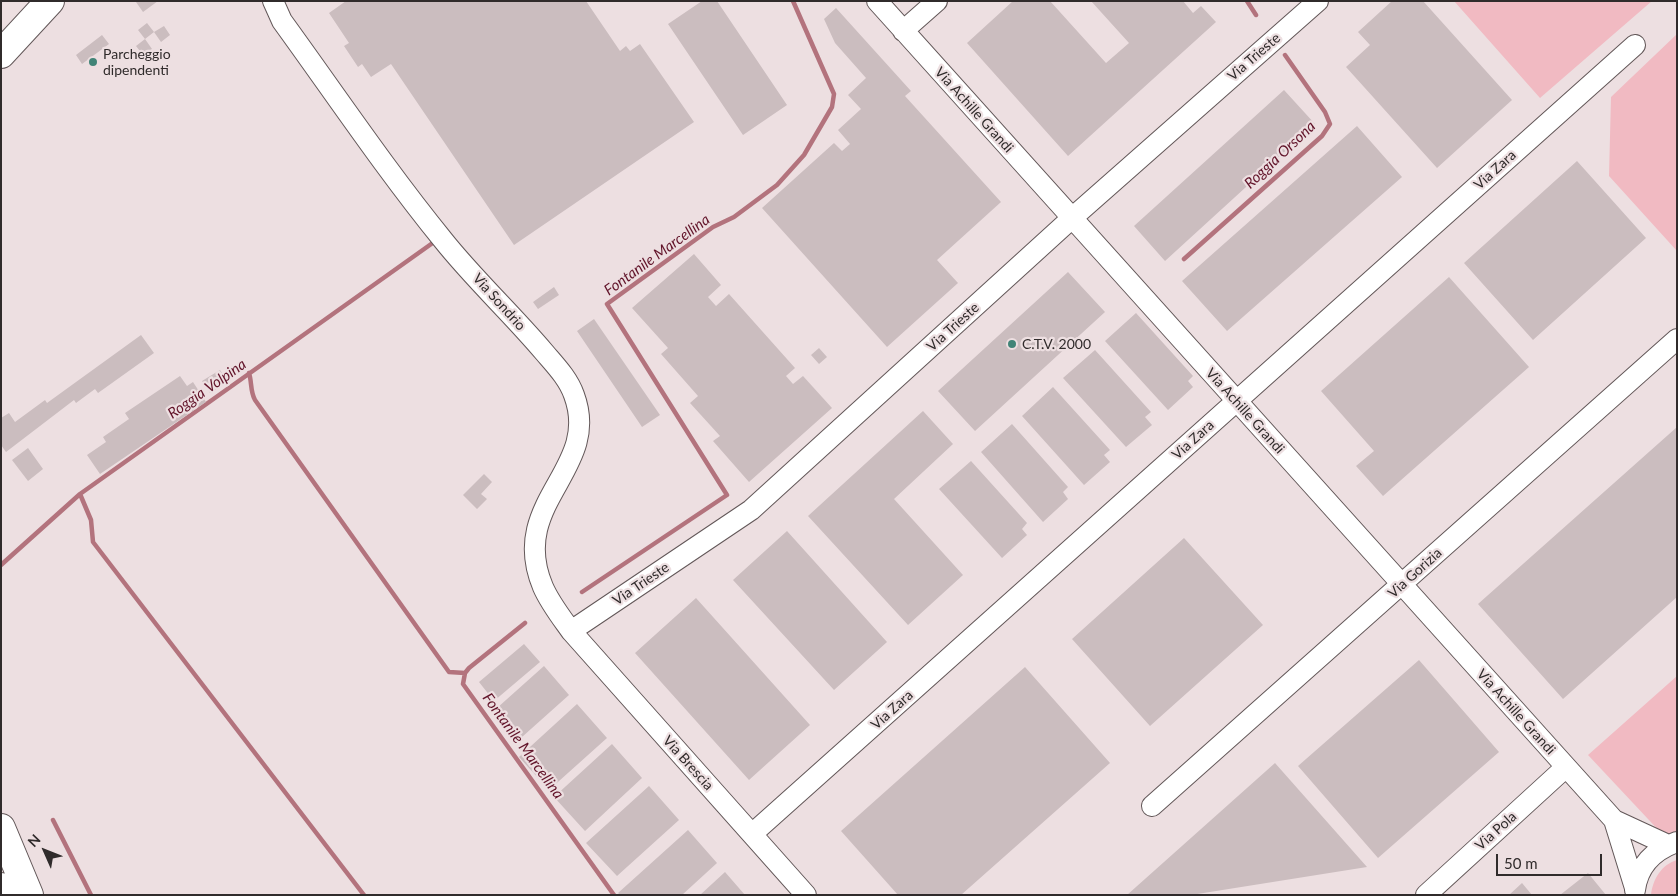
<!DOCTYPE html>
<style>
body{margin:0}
#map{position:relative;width:1678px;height:896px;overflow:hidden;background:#eddfe1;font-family:Lato,sans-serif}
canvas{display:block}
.frame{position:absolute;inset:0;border:2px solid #302b2b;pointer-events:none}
.north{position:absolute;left:20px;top:826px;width:50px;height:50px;-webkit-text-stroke:4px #eddfe1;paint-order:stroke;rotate:314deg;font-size:14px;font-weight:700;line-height:20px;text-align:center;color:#302b2b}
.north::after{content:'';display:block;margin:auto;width:18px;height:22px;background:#302b2b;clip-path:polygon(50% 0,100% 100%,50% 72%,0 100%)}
.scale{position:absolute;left:1496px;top:854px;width:106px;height:22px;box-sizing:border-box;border:2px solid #302b2b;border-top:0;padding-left:6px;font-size:15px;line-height:18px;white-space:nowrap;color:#302b2b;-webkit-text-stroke:4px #eddfe1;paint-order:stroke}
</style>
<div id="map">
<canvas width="1678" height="896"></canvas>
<div class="frame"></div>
<div class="north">N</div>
<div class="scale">50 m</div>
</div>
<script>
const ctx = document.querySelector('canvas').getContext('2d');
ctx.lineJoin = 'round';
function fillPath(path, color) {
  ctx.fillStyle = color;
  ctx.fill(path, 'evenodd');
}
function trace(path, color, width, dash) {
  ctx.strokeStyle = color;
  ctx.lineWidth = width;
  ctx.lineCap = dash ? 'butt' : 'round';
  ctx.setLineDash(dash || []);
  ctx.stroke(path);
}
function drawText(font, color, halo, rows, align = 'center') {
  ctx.font = font + ' Lato,sans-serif';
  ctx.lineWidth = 4.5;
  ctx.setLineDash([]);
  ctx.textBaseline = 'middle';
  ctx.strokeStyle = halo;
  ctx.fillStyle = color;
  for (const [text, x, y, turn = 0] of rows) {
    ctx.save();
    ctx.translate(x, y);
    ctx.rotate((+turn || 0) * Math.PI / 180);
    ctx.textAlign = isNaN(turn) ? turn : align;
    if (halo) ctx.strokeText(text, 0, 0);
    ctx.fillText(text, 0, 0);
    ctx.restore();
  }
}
fillPath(new Path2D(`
 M 1454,1 L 1652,1 L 1540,98 Z
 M 1677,34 L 1677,251 L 1609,176 L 1611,97 Z
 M 1677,676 L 1677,831 L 1663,835 L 1588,755 Z
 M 1677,860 L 1677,895 L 1651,895 C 1653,879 1661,865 1677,860 Z`), '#f1bac2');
trace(new Path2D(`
 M 1247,1 L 1256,15
 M 1184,259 L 1322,136 L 1330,124 L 1325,112 L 1285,55
 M 249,373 C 252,382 250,391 255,400 L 449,672 L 465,673
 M 80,494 L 91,520 L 93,542 L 364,895
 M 1,565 L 80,494 L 434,242
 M 582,592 L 727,495 L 607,304 L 713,227 L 734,217 L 777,185 L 804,155 L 832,107 L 834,94 L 793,1
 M 525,623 L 469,668 L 465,673 L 463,684 L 614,895
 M 53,820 L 91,895`), '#b3737d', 4.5);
fillPath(new Path2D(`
 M 138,1 L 158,1 L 143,12 L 136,2 Z
 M 346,1 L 586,1 L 620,51 L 626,46 L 630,51 L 640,44 L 694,122 L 514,245 L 391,64 L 371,77 L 362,64 L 358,67 L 344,46 L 349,43 L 329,13 Z
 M 702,1 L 717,1 L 787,105 L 743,135 L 668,24 Z
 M 1013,1 L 1050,1 L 1106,63 L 1129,43 L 1091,1 L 1183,1 L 1193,13 L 1201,6 L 1216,22 L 1068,156 L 967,43 Z
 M 1392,1 L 1423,1 L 1512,100 L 1437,168 L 1346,67 L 1370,45 L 1358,32 Z
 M 836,8 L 911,91 L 905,96 L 1001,202 L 937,260 L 958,283 L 887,347 L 762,208 L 834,143 L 842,151 L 850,144 L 838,130 L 861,109 L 848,95 L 866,78 L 835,43 L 824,19 Z
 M 147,23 L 154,32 L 145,39 L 138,30 Z
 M 164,26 L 170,35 L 161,42 L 154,32 Z
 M 102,35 L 109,44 L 82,64 L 76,55 Z
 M 145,39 L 152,49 L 143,55 L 136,46 Z
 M 1284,90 L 1315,124 L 1165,261 L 1134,226 Z
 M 1357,126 L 1402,177 L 1227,331 L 1182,281 Z
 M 1577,161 L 1646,238 L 1533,340 L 1464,263 Z
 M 694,254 L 721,285 L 708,297 L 716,306 L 729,294 L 795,368 L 786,376 L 793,384 L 803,376 L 832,408 L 749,482 L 713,441 L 720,436 L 690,403 L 698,396 L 661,354 L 668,348 L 632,308 Z
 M 1068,272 L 1105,312 L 975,431 L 938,391 Z
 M 1449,277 L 1529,367 L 1383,496 L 1356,466 L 1374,451 L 1321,391 Z
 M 554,287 L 559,295 L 538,309 L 533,302 Z
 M 1136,313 L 1193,376 L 1188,381 L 1193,387 L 1168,410 L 1105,341 Z
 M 594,319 L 660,415 L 642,427 L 577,331 Z
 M 141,335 L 154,353 L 98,393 L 95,389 L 76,403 L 74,400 L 6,452 L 1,445 L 1,418 L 9,413 L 15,422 L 45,400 L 47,403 Z
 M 819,348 L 827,357 L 819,364 L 811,355 Z
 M 1095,350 L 1151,412 L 1145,417 L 1152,425 L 1126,447 L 1063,378 Z
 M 220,370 L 228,382 L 210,393 L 202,381 Z
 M 180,376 L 187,386 L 193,382 L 206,402 L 100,474 L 87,455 L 106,442 L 103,437 L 129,419 L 125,413 Z
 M 1053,387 L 1110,450 L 1104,455 L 1110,462 L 1084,485 L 1022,416 Z
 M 923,411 L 953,444 L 894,499 L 963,575 L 908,625 L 808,516 Z
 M 1012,424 L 1068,487 L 1063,492 L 1068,499 L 1043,522 L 981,452 Z
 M 1677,427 L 1677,597 L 1563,699 L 1478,604 Z
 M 28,448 L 43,469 L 28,481 L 12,460 Z
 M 971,461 L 1027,523 L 1022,529 L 1027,535 L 1002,558 L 939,489 Z
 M 484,474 L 492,482 L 481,494 L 487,499 L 477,509 L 463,495 Z
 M 787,531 L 887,642 L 834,690 L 733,580 Z
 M 1184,538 L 1263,625 L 1150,726 L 1072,639 Z
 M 696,598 L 810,725 L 749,780 L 635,653 Z
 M 524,644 L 540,662 L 494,701 L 479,682 Z
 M 1419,660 L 1499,752 L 1378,858 L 1298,766 Z
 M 544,666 L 569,695 L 522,737 L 497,708 Z
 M 1025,667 L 1110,763 L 961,895 L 898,895 L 841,831 Z
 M 577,704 L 607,738 L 549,790 L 519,757 Z
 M 612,744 L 642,778 L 585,831 L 554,797 Z
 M 1275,763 L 1367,867 L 1191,895 L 1127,895 Z
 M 649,786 L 679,820 L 617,876 L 586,843 Z
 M 688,830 L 717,863 L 682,895 L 620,895 L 618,893 Z
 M 725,872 L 745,895 L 700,895 Z
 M 1588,873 L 1606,895 L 1560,895 Z
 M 1522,883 L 1532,895 L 1509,895 Z`), '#cbbdbf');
const minor = new Path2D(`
 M 273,1 L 282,21 C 335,94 386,170 443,240 C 474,279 512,314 544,352 C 555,365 568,378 574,395 C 602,470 507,502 543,587 C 550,603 561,617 571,631 L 806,895
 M 877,1 L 1614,820
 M 903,31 L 937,1
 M 571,631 L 751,510 L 1072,218 L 1318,1
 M 1152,806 L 1677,339
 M 752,834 L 1635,45
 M 1635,888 L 1614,820 L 1668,845
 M 1635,890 C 1638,866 1654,850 1677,842
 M 1426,895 L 1566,767`);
const highway = new Path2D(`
 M 1,54 L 50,1
 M 1,828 L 29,895
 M 1,887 L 5,895`);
trace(minor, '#625758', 22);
trace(highway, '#625758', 30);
trace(minor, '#fff', 20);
trace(highway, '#fff', 28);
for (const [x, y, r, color] of [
 [93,62,5,"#418477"],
 [1012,344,5,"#418477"]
]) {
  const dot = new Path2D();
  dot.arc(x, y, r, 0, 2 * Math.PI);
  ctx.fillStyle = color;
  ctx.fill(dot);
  trace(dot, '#eddfe1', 2);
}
drawText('14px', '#302b2b', '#eddfe1', [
 ["Parcheggio",103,54],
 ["dipendenti",103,70],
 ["C.T.V. 2000",1022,344]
], 'left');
drawText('14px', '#302b2b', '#eddfe1', [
 ["Via Trieste",1254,57,-41],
 ["Via Achille Grandi",974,110,48],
 ["Via Zara",1495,170,-42],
 ["Via Sondrio",499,302,48],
 ["Via Trieste",953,327,-42],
 ["Via Achille Grandi",1245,411,48],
 ["Via Zara",1193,440,-42],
 ["Via Gorizia",1415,573,-42],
 ["Via Trieste",641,584,-34],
 ["Via Zara",892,710,-42],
 ["Via Achille Grandi",1516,712,48],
 ["Via Brescia",688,763,48],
 ["Via Pola",1496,831,-42]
]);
drawText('italic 15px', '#611329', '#eddfe1', [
 ["Roggia Orsona",1280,155,-43],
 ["Fontanile Marcellina",657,255,-36],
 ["Roggia Volpina",207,389,-35],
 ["Fontanile Marcellina",523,746,54]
]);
</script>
